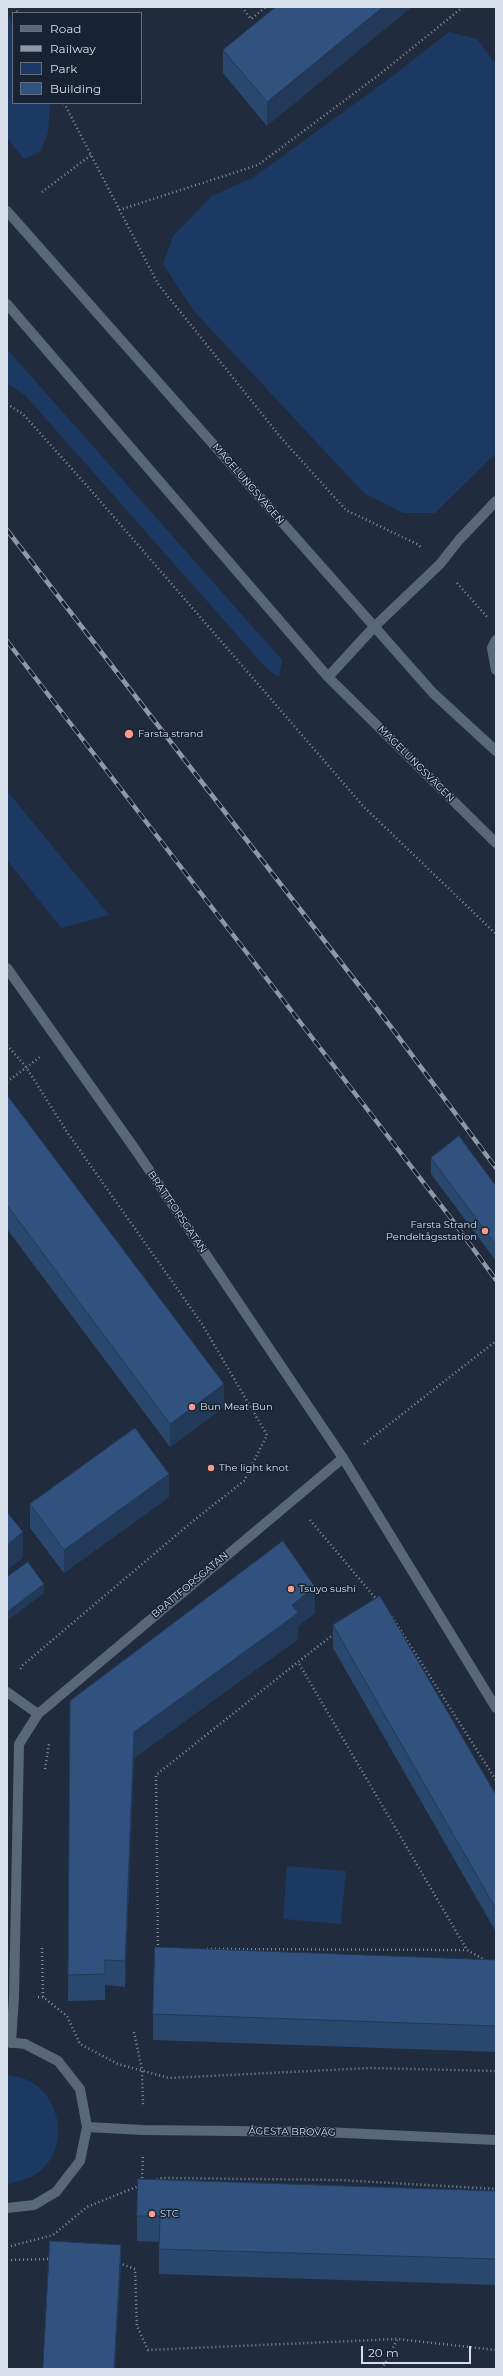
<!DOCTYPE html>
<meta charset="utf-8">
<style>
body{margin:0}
#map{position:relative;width:503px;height:2376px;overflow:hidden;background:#202c3d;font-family:Montserrat,sans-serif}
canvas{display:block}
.frame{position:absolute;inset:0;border:8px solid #d7dfeb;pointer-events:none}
.legend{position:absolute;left:12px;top:12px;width:130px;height:92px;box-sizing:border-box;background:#172233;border:1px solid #646e7d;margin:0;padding:5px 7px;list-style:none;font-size:12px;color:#d7dfeb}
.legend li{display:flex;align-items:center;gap:8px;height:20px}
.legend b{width:20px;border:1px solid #646e7d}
.scale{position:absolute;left:361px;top:2346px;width:110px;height:18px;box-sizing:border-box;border:2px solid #d7dfeb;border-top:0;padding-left:5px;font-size:12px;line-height:14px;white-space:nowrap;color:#d7dfeb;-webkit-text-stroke:3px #172233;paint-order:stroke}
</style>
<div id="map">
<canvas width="503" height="2376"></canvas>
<div class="frame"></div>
<ul class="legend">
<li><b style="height:5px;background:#59677a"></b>Road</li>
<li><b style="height:5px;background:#8e98a6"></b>Railway</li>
<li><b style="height:11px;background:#1b3962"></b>Park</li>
<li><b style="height:11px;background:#31527f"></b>Building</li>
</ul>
<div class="scale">20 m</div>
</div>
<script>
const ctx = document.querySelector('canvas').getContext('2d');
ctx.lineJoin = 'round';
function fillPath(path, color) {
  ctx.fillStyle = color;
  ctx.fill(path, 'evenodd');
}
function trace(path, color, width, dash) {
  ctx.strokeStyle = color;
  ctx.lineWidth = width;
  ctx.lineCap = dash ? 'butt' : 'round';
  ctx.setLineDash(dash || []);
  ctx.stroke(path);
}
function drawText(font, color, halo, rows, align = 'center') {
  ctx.font = font + ' Montserrat,sans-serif';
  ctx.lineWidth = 3;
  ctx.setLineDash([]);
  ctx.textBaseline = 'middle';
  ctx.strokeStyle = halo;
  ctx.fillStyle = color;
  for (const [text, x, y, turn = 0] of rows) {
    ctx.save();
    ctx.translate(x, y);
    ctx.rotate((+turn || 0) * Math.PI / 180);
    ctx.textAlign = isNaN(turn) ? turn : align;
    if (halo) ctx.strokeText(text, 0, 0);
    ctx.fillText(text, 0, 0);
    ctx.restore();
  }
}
fillPath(new Path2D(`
 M 7,14 L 13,26 L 13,103 L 50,103 L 48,133 L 40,152 L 24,159 L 7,138 Z
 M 449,32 L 477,39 L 496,64 L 496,453 L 435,513 L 403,513 L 364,493 L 193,310 L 163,264 L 173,236 L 212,196 L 254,177 L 386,81 Z
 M 7,349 L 282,660 L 279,677 L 267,669 L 25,395 L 7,383 Z
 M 7,791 L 109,915 L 61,928 L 7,860 Z
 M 287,1866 L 346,1871 L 341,1924 L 283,1919 Z
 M 7,2075 C 13,2076 20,2077 25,2079 C 61,2094 71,2147 39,2172 C 30,2179 19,2181 8,2184 Z`), '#1b3962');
trace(new Path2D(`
 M 15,7 L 18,13
 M 242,7 L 251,19 L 266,7
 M 64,103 L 158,284 L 282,439 L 346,510 L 417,544 L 422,548
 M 42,192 L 91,155
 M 119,210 L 258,165 L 380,74 L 463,7
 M 7,404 L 23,414 L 88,487 L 364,807 L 496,934
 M 457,583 L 488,618
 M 7,1045 L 26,1067 L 67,1132 L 202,1324 L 267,1435 L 244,1481 L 193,1521 L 23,1665 L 19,1671
 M 7,1082 L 40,1057
 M 364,1444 L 496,1341
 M 310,1520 L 377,1600
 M 392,1617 L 496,1780
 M 334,1634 L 298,1662 L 467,1950 L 485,1960
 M 45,1769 L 49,1744
 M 42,1948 L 43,1997
 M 158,1949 L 156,1775 L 298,1662
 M 207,1949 L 467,1950
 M 38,1997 L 43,1997 L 67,2016 L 80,2044 L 118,2064 L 169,2078 L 370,2068 L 496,2071
 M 134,2032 L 142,2070 L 143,2106
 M 153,2181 L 162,2178 L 340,2180 L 496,2189
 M 142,2182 L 143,2155
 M 7,2247 L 53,2235 L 87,2207 L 141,2185
 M 7,2260 L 52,2259
 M 119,2263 L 135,2269 L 137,2326 L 148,2350 L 397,2339 L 496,2350
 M 382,2369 L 397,2340`), '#848d9c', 2.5, [1, 3]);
trace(new Path2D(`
 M 374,627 L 440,564 L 459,540 L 496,501
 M 496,640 L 492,648 L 496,670
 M 7,968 L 137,1152 L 343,1458 L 496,1708
 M 7,1692 L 38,1714
 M 11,2043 L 14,1997 L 19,1744 L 38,1714 L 343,1458`), '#59677a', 10);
trace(new Path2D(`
 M 7,211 L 433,693 L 496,751
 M 7,304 L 328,677 L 496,843
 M 328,677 L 374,627
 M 7,2042 L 25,2044 L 58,2061 L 80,2089 L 87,2127 L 80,2161 L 56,2192 L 34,2205 L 7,2208
 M 87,2127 L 143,2130 L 324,2132 L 496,2140`), '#59677a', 10);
const rail = new Path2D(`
 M 7,530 L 391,1027 L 496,1168
 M 7,641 L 450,1217 L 496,1280`);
trace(rail, '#8e98a6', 4.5);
trace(rail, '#172233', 3, [9]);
fillPath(new Path2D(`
 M 276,7 L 267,126 L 223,73 L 223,50 Z
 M 7,1095 L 224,1407 L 170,1447 L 7,1229 Z
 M 431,1158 L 496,1186 L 496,1261 L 431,1174 Z
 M 169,1497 L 64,1573 L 30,1528 L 30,1504 Z
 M 315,1613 L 298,1626 L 298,1639 L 134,1758 L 125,1987 L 105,1985 L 105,2000 L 68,2001 L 70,1701 Z
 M 333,1625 L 496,1795 L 496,1932 L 333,1648 Z
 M 496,1960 L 496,2052 L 153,2040 L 153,2014 Z
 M 496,2191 L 496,2285 L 159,2274 L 159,2242 L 137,2241 L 137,2216 Z`), '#2a476d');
fillPath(new Path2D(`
 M 383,7 L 412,7 L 267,126 L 267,102 Z
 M 224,1384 L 224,1407 L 170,1447 L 170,1424 Z
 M 169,1474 L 169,1497 L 64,1573 L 64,1550 Z
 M 23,1532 L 23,1558 L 7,1570 L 7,1545 Z
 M 44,1584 L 44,1593 L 7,1621 L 7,1612 Z
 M 315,1587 L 315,1613 L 298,1626 L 298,1639 L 134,1758 L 125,1987 L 125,1961 L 134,1732 Z
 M 121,2245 L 121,2271 L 115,2369 L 114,2369 Z`), '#223959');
const building = new Path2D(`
 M 276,7 L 383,7 L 267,102 L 223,50 Z
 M 7,1095 L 224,1384 L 170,1424 L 7,1205 Z
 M 459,1136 L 496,1186 L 496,1245 L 431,1158 Z
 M 135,1428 L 169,1474 L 64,1550 L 30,1504 Z
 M 7,1512 L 23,1532 L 7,1545 Z
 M 283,1541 L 315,1587 L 292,1605 L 298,1613 L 134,1732 L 125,1961 L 105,1960 L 105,1974 L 68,1975 L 70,1701 Z
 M 28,1562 L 44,1584 L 7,1612 L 7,1577 Z
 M 380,1596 L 496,1795 L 496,1909 L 333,1625 Z
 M 155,1947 L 496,1960 L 496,2026 L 153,2014 Z
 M 138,2179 L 496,2191 L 496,2259 L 159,2249 L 160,2216 L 137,2216 Z
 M 50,2241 L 121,2245 L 114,2369 L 43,2369 Z`);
fillPath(building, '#31527f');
trace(building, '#223959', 1);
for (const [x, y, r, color] of [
 [129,734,5,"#f49d8b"],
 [485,1231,4,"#f49d8b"],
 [192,1407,4,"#f49d8b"],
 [211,1468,4,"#f49d8b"],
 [291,1589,4,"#f49d8b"],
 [152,2214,4,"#f49d8b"]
]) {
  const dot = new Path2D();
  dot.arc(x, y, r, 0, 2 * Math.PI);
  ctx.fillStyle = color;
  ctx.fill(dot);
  trace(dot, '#172233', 1.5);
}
drawText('10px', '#d7dfeb', '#172233', [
 ["MAGELUNGSVÄGEN",248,484,49],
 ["MAGELUNGSVÄGEN",416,764,45],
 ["BRATTFORSGATAN",177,1212,56],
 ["BRATTFORSGATAN",190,1585,-40],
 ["ÅGESTA BROVÄG",292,2132,1]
]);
drawText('10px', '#d7dfeb', '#172233', [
 ["Farsta strand",138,734],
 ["Farsta Strand",477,1225,"right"],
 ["Pendeltågsstation",477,1237,"right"],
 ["Bun Meat Bun",200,1407],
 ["The light knot",219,1468],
 ["Tsuyo sushi",299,1589],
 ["STC",160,2214]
], 'left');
</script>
